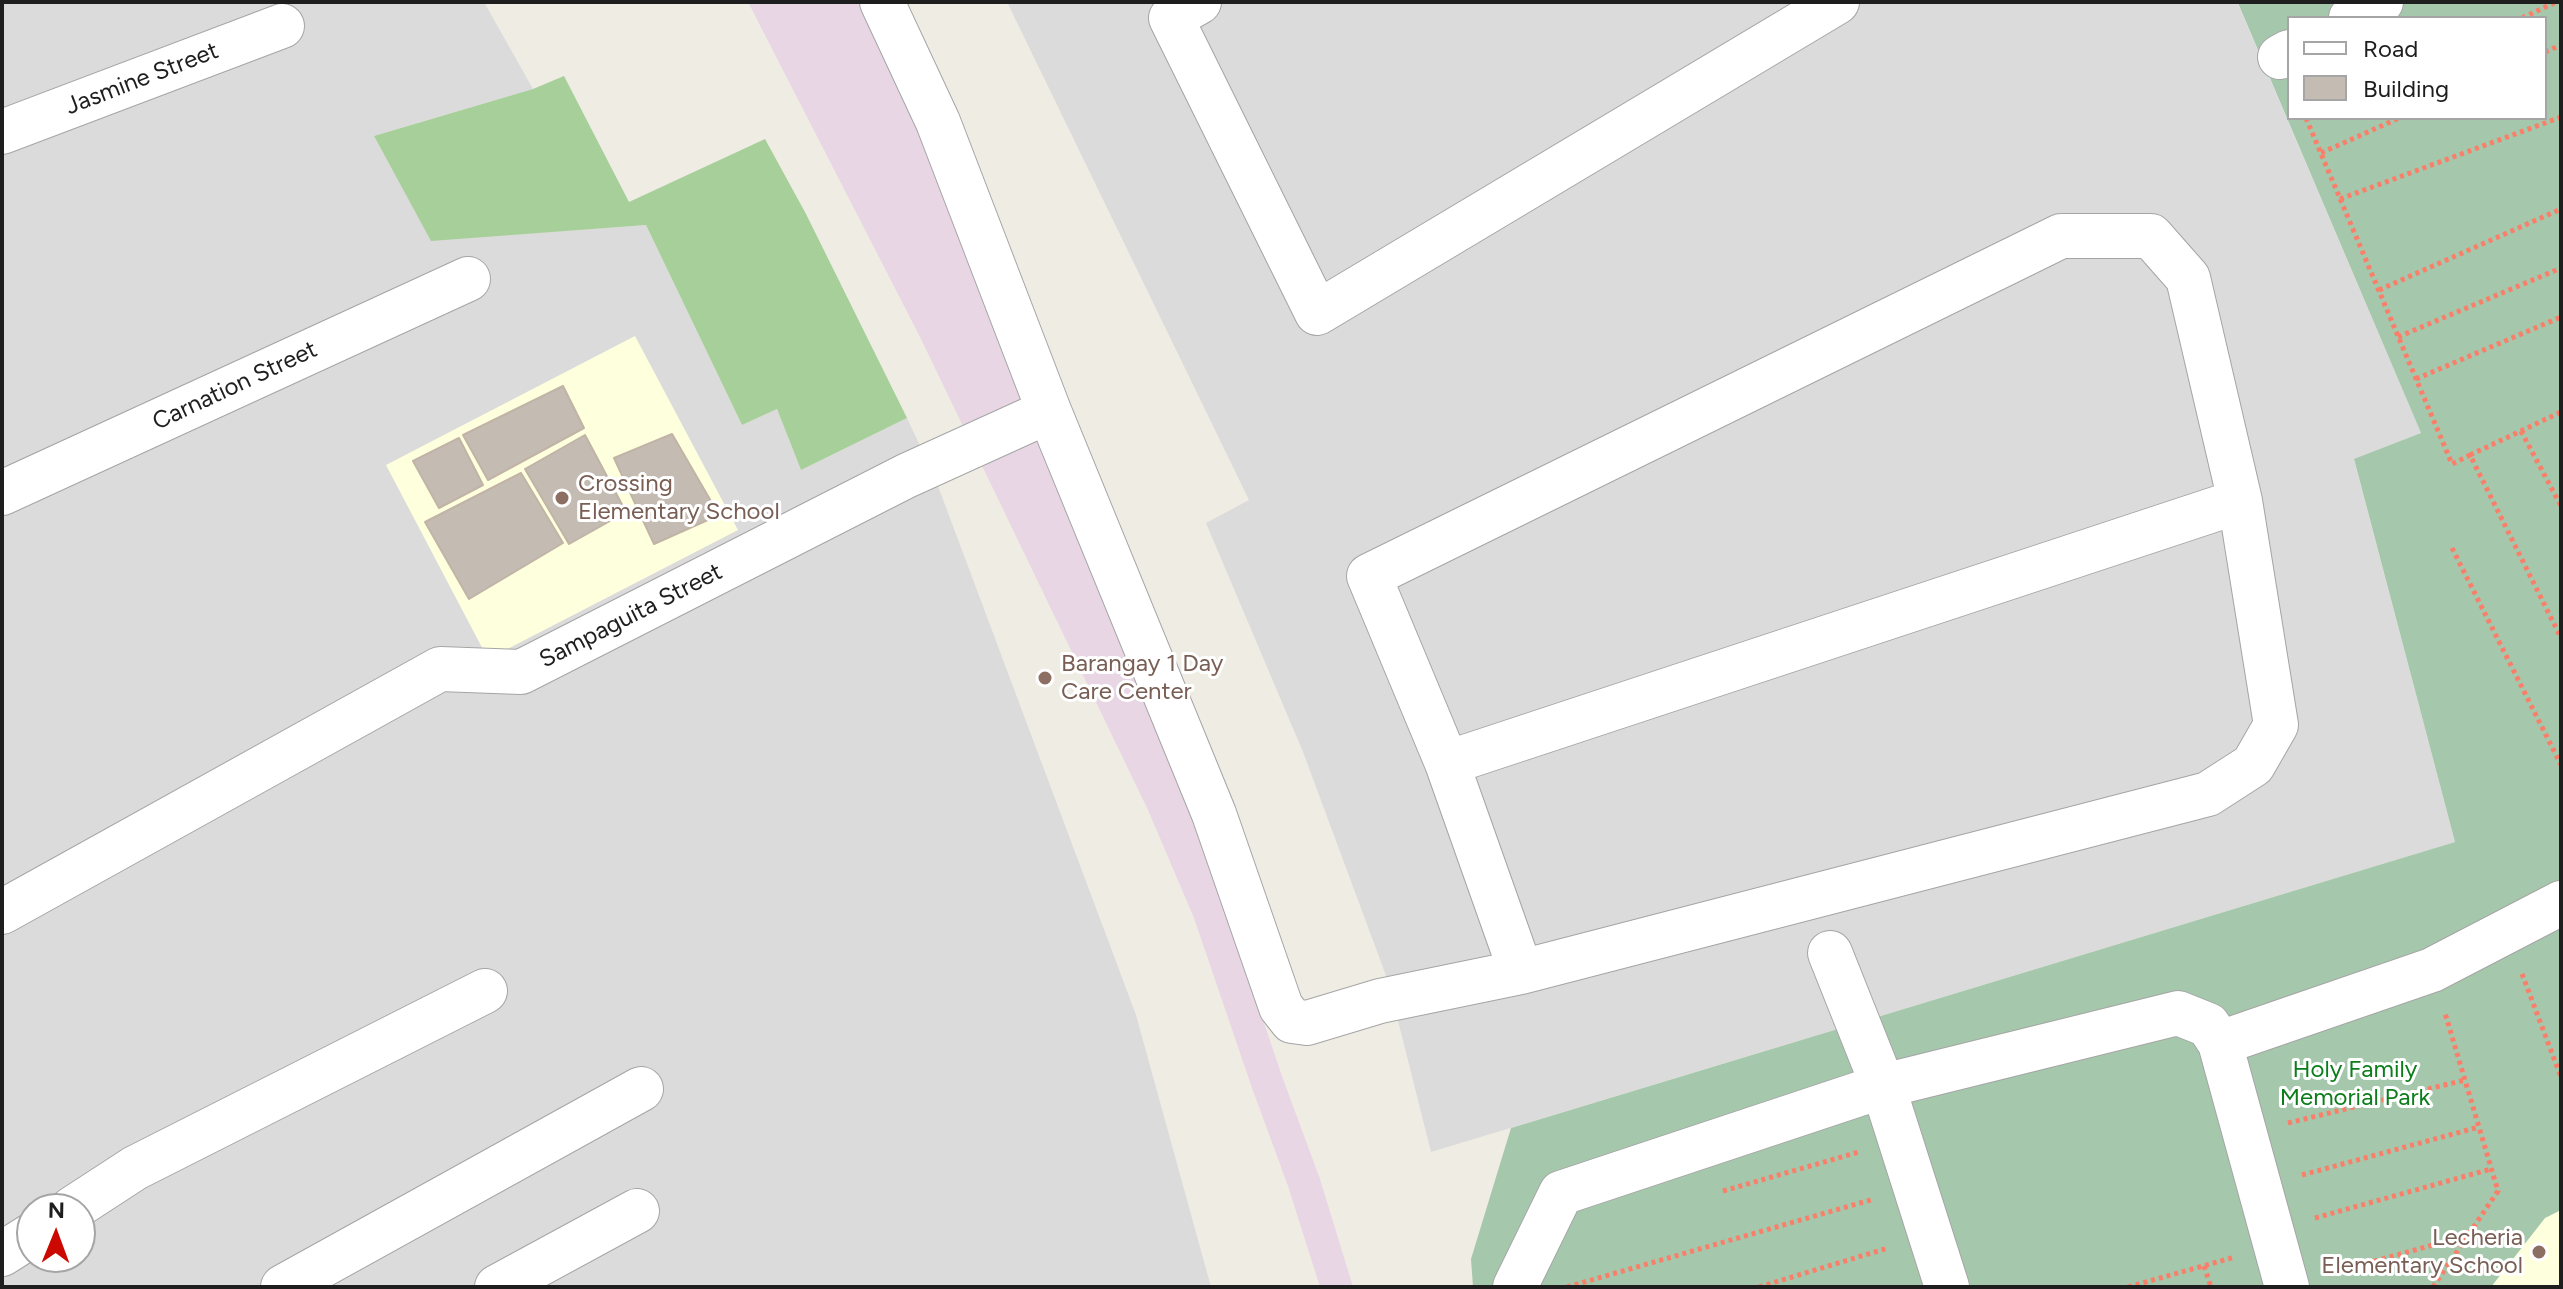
<!DOCTYPE html>
<style>
body{margin:0}
#map{position:relative;width:2563px;height:1289px;overflow:hidden;background:#efece4;font-family:Figtree,sans-serif}
canvas{display:block}
.frame{position:absolute;inset:0;border:4px solid #1e1e1e;pointer-events:none}
.legend{position:absolute;left:2287px;top:16px;width:260px;height:104px;box-sizing:border-box;background:#fff;border:2px solid #a5a5a5;margin:0;padding:10px 14px;list-style:none;font-size:24px;color:#1e1e1e}
.legend li{display:flex;align-items:center;gap:16px;height:40px}
.legend b{width:40px;border:2px solid #a5a5a5}
.north{position:absolute;left:16px;top:1193px;width:80px;height:80px;box-sizing:border-box;background:#fff;border:2px solid #a5a5a5;border-radius:50%;rotate:1deg;font-size:22px;font-weight:700;line-height:32px;text-align:center;color:#1e1e1e}
.north::after{content:'';display:block;margin:auto;width:28px;height:36px;background:#cc0900;clip-path:polygon(50% 0,100% 100%,50% 72%,0 100%)}
</style>
<div id="map">
<canvas width="2563" height="1289"></canvas>
<div class="frame"></div>
<ul class="legend">
<li><b style="height:10px;background:#fff"></b>Road</li>
<li><b style="height:22px;background:#c4bcb3"></b>Building</li>
</ul>
<div class="north">N</div>
</div>
<script>
const ctx = document.querySelector('canvas').getContext('2d');
ctx.lineJoin = 'round';
function fillPath(path, color) {
  ctx.fillStyle = color;
  ctx.fill(path, 'evenodd');
}
function trace(path, color, width, dash) {
  ctx.strokeStyle = color;
  ctx.lineWidth = width;
  ctx.lineCap = dash ? 'butt' : 'round';
  ctx.setLineDash(dash || []);
  ctx.stroke(path);
}
function drawText(font, color, halo, rows, align = 'center') {
  ctx.font = font + ' Figtree,sans-serif';
  ctx.lineWidth = 6;
  ctx.setLineDash([]);
  ctx.textBaseline = 'middle';
  ctx.strokeStyle = halo;
  ctx.fillStyle = color;
  for (const [text, x, y, turn = 0] of rows) {
    ctx.save();
    ctx.translate(x, y);
    ctx.rotate((+turn || 0) * Math.PI / 180);
    ctx.textAlign = isNaN(turn) ? turn : align;
    if (halo) ctx.strokeText(text, 0, 0);
    ctx.fillText(text, 0, 0);
    ctx.restore();
  }
}
fillPath(new Path2D(`
 M 2,2 L 484,2 L 533,89 L 374,136 L 431,240 L 646,225 L 742,425 L 777,409 L 801,470 L 907,418 L 935,478 L 1136,1015 L 1211,1287 L 2,1287 ZM 32,1209 L 80,1209 L 80,1257 L 32,1257 Z
 M 1007,2 L 2240,2 L 2238,4 L 2421,433 L 2354,460 L 2455,842 L 1431,1152 L 1388,981 L 1303,752 L 1206,523 L 1249,500 Z`), '#dcdbdb');
fillPath(new Path2D(`
 M 748,2 L 865,2 L 874,19 L 1195,820 L 1283,1079 L 1320,1179 L 1353,1287 L 1320,1287 L 1288,1186 L 1252,1088 L 1194,918 L 1148,810 L 920,337 Z`), '#e8d6e4');
fillPath(new Path2D(`
 M 635,336 L 738,530 L 488,659 L 386,465 Z
 M 2561,1210 L 2561,1287 L 2491,1287 L 2545,1218 Z`), '#feffdd');
fillPath(new Path2D(`
 M 564,76 L 629,202 L 765,139 L 806,214 L 907,418 L 801,470 L 777,409 L 742,425 L 646,225 L 431,241 L 374,136 L 533,89 Z`), '#a6cf99');
fillPath(new Path2D(`
 M 2240,2 L 2561,2 L 2561,1210 L 2545,1218 L 2491,1287 L 1473,1287 L 1471,1259 L 1511,1128 L 2455,842 L 2354,459 L 2421,433 L 2238,3 ZM 2289,18 L 2545,18 L 2545,118 L 2289,118 Z`), '#a5c8ac');
const building = new Path2D(`
 M 563,386 L 584,428 L 488,480 L 463,435 Z
 M 672,434 L 719,515 L 654,544 L 614,458 Z
 M 585,435 L 626,512 L 569,544 L 525,469 Z
 M 459,438 L 483,485 L 439,508 L 413,461 Z
 M 521,473 L 563,543 L 469,599 L 425,522 Z`);
fillPath(building, '#c4bcb3');
trace(building, '#c1b3a6', 2);
const minor = new Path2D(`
 M 882,2 L 938,122 L 1049,411 L 1214,814 L 1281,1007 L 1292,1021 L 1307,1023 L 1380,1001 L 1521,972 L 2208,794 L 2253,765 L 2276,725 L 2240,501 L 2188,278 L 2151,236 L 2061,236 L 1369,576 L 1447,763 L 1521,972
 M 1199,2 L 1171,18 L 1317,313 L 1837,2
 M 2351,18 L 2381,2
 M 2280,57 L 2289,52
 M 2,132 L 282,26
 M 2,493 L 468,279
 M 1447,763 L 2240,501
 M 2,912 L 440,669 L 521,672 L 906,476 L 1049,411
 M 1830,953 L 1883,1086 L 1947,1287
 M 2220,1043 L 2432,970 L 2561,903
 M 72,1209 L 135,1168 L 485,991
 M 2,1254 L 32,1235
 M 283,1287 L 641,1089
 M 497,1287 L 637,1211
 M 1515,1287 L 1561,1193 L 1883,1086 L 2178,1013 L 2208,1025 L 2220,1043 L 2287,1287`);
trace(minor, '#a5a5a5', 46);
trace(new Path2D(`
 M 2522,18 L 2556,2
 M 2545,52 L 2561,45
 M 2306,118 L 2452,464 L 2470,455 L 2561,638
 M 2321,153 L 2399,118
 M 2340,199 L 2561,117
 M 2379,290 L 2561,209
 M 2398,337 L 2561,268
 M 2416,379 L 2561,317
 M 2521,431 L 2561,506
 M 2470,455 L 2561,412
 M 2452,548 L 2561,765
 M 2522,974 L 2561,1077
 M 2288,1123 L 2465,1080
 M 2302,1175 L 2479,1127
 M 1723,1191 L 1859,1152
 M 2315,1218 L 2491,1169
 M 2204,1266 L 2211,1287
 M 2328,1274 L 2469,1235
 M 1567,1287 L 1874,1199
 M 1759,1287 L 1888,1248
 M 2128,1287 L 2235,1257
 M 2433,1287 L 2498,1191 L 2445,1013`), '#fa7f6a', 5, [4, 4]);
trace(minor, '#fff', 44);
for (const [x, y, r, color] of [
 [562,498,8,"#8d6e63"],
 [1045,678,8,"#8d6e63"],
 [2539,1252,8,"#8d6e63"]
]) {
  const dot = new Path2D();
  dot.arc(x, y, r, 0, 2 * Math.PI);
  ctx.fillStyle = color;
  ctx.fill(dot);
  trace(dot, '#fff', 3);
}
drawText('24px', '#1e1e1e', '#fff', [
 ["Jasmine Street",142,79,-21],
 ["Carnation Street",235,386,-25],
 ["Sampaguita Street",631,616,-27]
]);
drawText('24px', '#785e54', '#fff', [
 ["Crossing",578,484],
 ["Elementary School",578,512],
 ["Barangay 1 Day",1061,664],
 ["Care Center",1061,692],
 ["Lecheria",2523,1238,"right"],
 ["Elementary School",2523,1266,"right"]
], 'left');
drawText('24px', '#0b7d1a', '#fff', [
 ["Holy Family",2355,1070],
 ["Memorial Park",2355,1098]
]);
</script>
